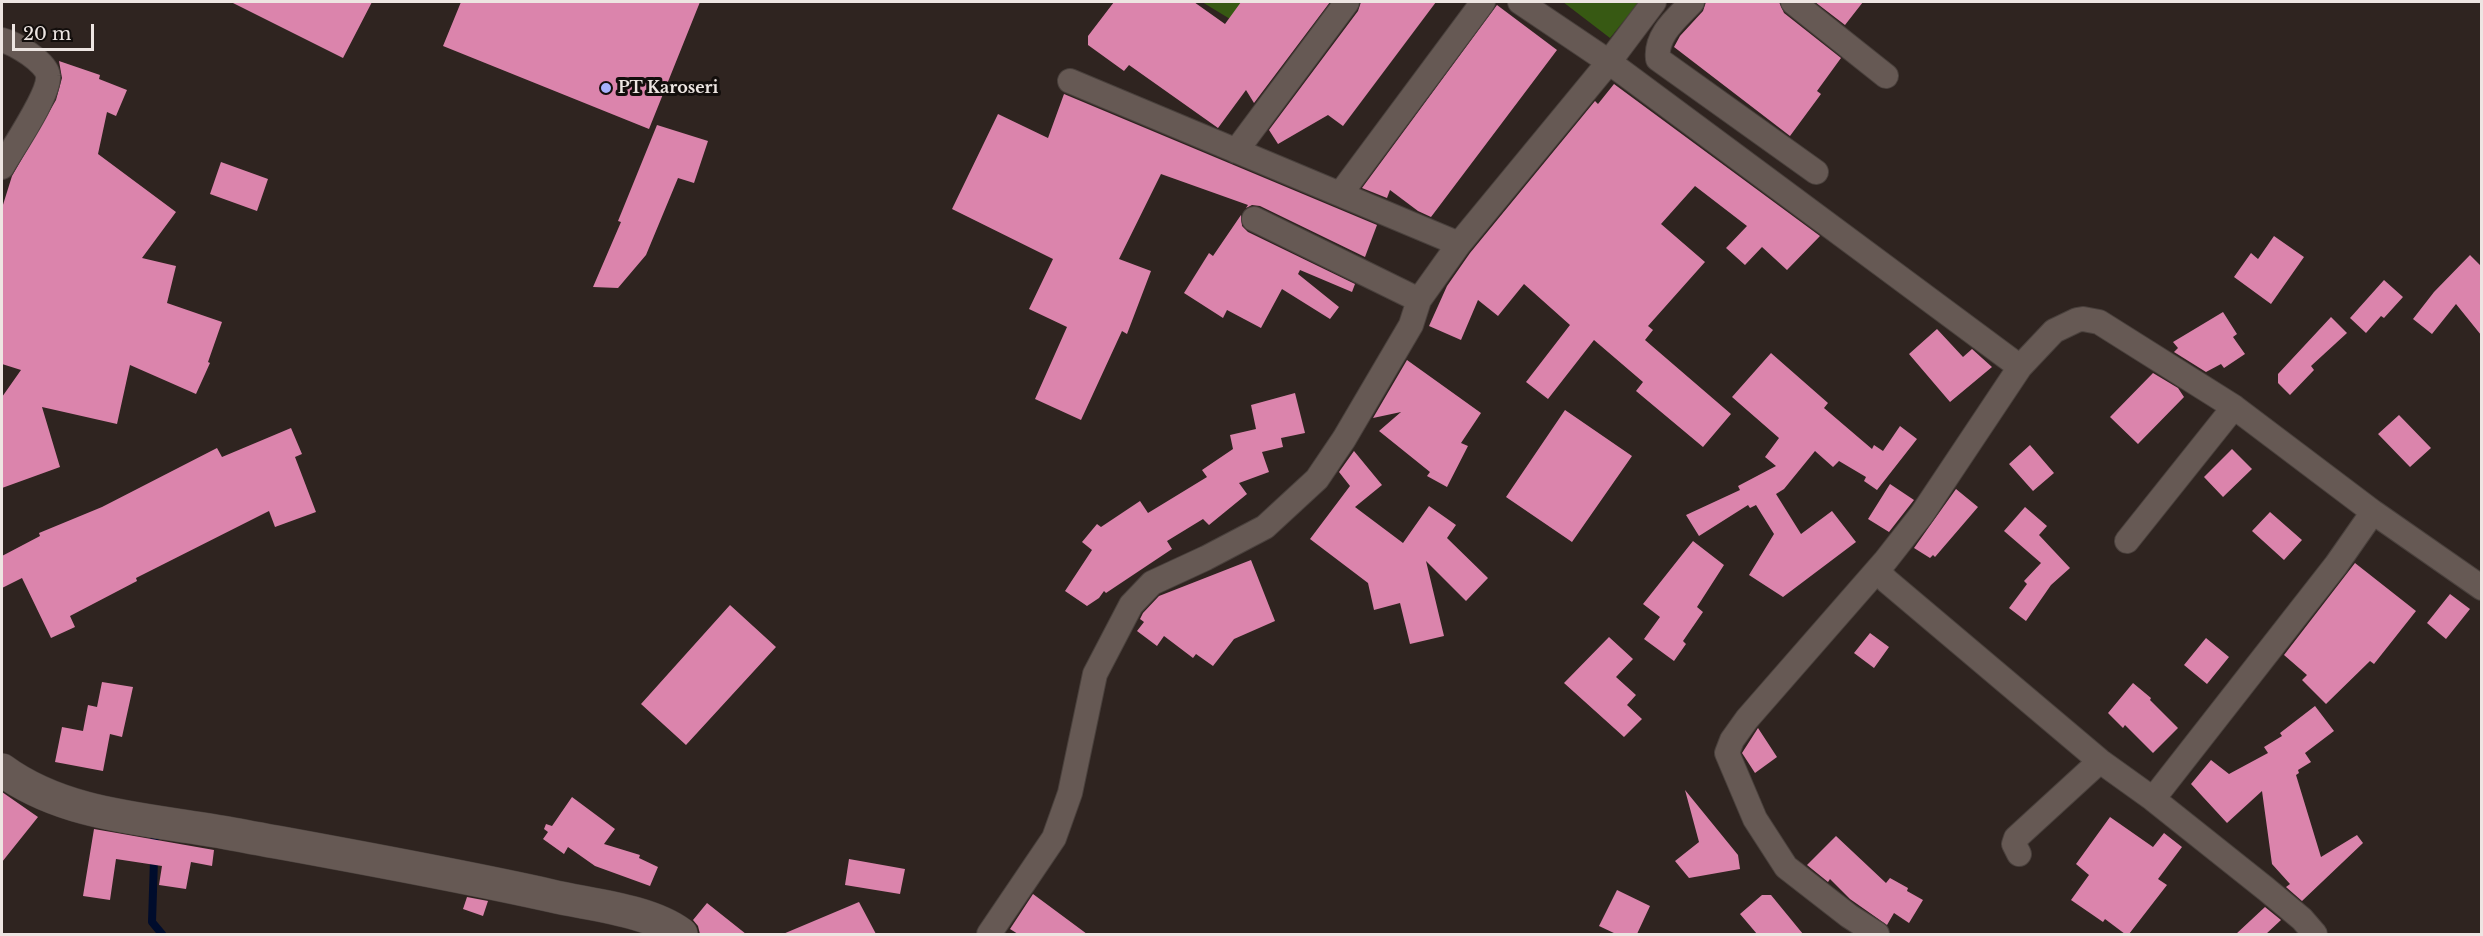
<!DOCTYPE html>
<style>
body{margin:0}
#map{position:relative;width:2483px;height:936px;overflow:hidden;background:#2f2420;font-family:"Libre Baskerville",serif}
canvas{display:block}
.frame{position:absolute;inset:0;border:3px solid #ede5e2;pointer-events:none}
.scale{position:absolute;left:12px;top:24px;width:82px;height:27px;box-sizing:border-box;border:3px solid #ede5e2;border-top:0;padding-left:8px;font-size:18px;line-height:21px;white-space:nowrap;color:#ede5e2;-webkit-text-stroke:4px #130e0c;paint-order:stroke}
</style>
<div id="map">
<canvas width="2483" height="936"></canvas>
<div class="frame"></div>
<div class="scale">20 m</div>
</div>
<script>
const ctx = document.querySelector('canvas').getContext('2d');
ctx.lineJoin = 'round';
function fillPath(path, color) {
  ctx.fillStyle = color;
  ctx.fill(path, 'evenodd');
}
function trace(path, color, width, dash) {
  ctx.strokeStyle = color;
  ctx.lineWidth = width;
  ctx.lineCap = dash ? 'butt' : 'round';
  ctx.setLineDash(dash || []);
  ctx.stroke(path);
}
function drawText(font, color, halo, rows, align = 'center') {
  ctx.font = font + ' "Libre Baskerville",serif';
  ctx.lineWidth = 6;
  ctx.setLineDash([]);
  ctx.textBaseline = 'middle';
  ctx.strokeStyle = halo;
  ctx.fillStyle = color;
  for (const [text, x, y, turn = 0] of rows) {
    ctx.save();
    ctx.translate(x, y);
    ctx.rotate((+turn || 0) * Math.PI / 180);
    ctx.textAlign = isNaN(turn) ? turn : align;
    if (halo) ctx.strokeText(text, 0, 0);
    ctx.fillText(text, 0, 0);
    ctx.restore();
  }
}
fillPath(new Path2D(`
 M 1202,2 L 1251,2 L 1235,22 Z
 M 1563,2 L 1639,2 L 1610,38 Z`), '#375913');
trace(new Path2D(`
 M 155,828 L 152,922 L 162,934`), '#000c2c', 8);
fillPath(new Path2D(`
 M 231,2 L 372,2 L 343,58 Z
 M 461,2 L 700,2 L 649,129 L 443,46 Z
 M 1114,2 L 1194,2 L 1225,24 L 1241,2 L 1330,2 L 1254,103 L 1246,90 L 1218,128 L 1129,65 L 1124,71 L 1088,45 L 1088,36 Z
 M 1361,2 L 1436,2 L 1343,126 L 1328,115 L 1278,144 L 1269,130 L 1358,11 Z
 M 1706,2 L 1779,2 L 1784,13 L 1841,58 L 1817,91 L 1821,94 L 1790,136 L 1674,47 L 1680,36 L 1703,11 Z
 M 1815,2 L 1863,2 L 1845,25 Z
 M 1497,5 L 1557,50 L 1431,217 L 1418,211 L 1390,190 L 1387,198 L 1362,188 Z
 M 59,61 L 100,75 L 99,79 L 127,90 L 116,116 L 107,112 L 98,154 L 176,212 L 142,258 L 176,266 L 167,303 L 222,322 L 208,362 L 210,363 L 196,394 L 130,365 L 117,424 L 42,407 L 60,467 L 2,488 L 2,397 L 21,370 L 2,364 L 2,208 L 12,176 L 56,100 L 62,78 Z
 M 1614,84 L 1820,236 L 1787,270 L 1762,247 L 1745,265 L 1726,248 L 1747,226 L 1695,186 L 1661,224 L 1705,262 L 1648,326 L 1653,330 L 1645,340 L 1731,414 L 1703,447 L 1636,391 L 1643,382 L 1594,340 L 1548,399 L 1526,382 L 1570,325 L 1524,284 L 1498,316 L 1478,300 L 1461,340 L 1429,326 L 1447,286 L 1470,253 L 1595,101 L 1598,104 Z
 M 1064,94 L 1377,225 L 1365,257 L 1260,206 L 1252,205 L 1246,208 L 1248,205 L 1161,174 L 1119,259 L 1151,271 L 1127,334 L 1122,331 L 1081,420 L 1035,399 L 1067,327 L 1029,309 L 1053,259 L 952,209 L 998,114 L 1048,138 Z
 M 657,125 L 708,141 L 694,183 L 678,178 L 646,255 L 618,288 L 593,287 L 621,222 L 618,221 Z
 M 221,162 L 268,179 L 257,211 L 210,194 Z
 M 1241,215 L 1242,226 L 1248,232 L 1355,284 L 1352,292 L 1300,270 L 1298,274 L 1339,307 L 1330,319 L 1282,289 L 1261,328 L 1227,310 L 1223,318 L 1184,293 L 1209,253 L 1213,256 Z
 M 2274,236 L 2304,257 L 2271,304 L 2234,277 L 2251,253 L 2258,259 Z
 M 2470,255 L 2481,266 L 2481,335 L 2456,304 L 2432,334 L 2413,319 L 2434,292 Z
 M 2384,280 L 2403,297 L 2384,318 L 2381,316 L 2366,333 L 2350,318 Z
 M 2223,312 L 2237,334 L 2233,337 L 2245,354 L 2224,368 L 2221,364 L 2206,372 L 2174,352 L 2178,348 L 2173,342 Z
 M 2331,317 L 2347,333 L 2311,366 L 2314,370 L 2290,395 L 2278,383 L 2278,374 Z
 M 1937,329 L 1963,357 L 1972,349 L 1992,367 L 1950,402 L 1909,354 Z
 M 1771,353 L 1828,403 L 1824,408 L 1872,449 L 1874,445 L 1883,451 L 1900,426 L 1917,439 L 1877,490 L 1864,481 L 1866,477 L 1839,461 L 1833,467 L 1815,451 L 1784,489 L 1776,494 L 1801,534 L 1832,511 L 1856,542 L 1783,597 L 1749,575 L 1774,534 L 1756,505 L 1750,508 L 1748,505 L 1699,536 L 1686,515 L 1740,490 L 1738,486 L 1776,466 L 1765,457 L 1779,438 L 1732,397 Z
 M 1407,360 L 1481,413 L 1461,443 L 1468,446 L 1447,487 L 1427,476 L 1430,472 L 1379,431 L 1401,412 L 1373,418 Z
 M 2153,373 L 2178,388 L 2184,397 L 2138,444 L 2110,417 Z
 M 1295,393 L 1305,433 L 1281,438 L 1283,447 L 1262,452 L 1269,472 L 1239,483 L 1247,494 L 1209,525 L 1203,519 L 1167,541 L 1172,549 L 1106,593 L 1104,591 L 1099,598 L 1087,606 L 1065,591 L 1092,550 L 1082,542 L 1097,524 L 1101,527 L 1140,501 L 1148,513 L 1207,477 L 1202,470 L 1233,449 L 1230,435 L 1256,429 L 1251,405 Z
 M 1565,410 L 1632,456 L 1572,542 L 1506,497 Z
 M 2399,415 L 2431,448 L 2410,467 L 2378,434 Z
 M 291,428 L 302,454 L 295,457 L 316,512 L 275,527 L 269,511 L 136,578 L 137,581 L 70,616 L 75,627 L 51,638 L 22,578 L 2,588 L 2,556 L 40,536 L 39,533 L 102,507 L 217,448 L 222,457 Z
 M 2030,445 L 2054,473 L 2033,491 L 2009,464 Z
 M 2232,449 L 2252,469 L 2223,497 L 2204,477 Z
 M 1354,451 L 1382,485 L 1355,507 L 1403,543 L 1429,506 L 1456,525 L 1447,538 L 1488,578 L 1466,601 L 1426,561 L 1444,636 L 1410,644 L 1400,603 L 1374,610 L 1368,583 L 1310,539 L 1350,486 L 1339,472 Z
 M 1890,484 L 1914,500 L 1889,532 L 1868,519 Z
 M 1956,489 L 1978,507 L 1935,557 L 1933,555 L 1930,558 L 1914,548 Z
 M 2025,507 L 2047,526 L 2039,535 L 2070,568 L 2051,585 L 2026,621 L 2009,608 L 2027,584 L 2024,581 L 2041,563 L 2004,531 Z
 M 2270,512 L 2302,540 L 2284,560 L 2252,531 Z
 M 1693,541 L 1724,565 L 1697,607 L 1703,612 L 1683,641 L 1686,644 L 1674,661 L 1644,639 L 1660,617 L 1643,604 Z
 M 1251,560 L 1275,621 L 1234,639 L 1213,666 L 1196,654 L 1193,658 L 1164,636 L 1157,646 L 1137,631 L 1144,622 L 1140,619 L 1143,613 L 1159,596 Z
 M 2355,563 L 2416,611 L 2374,664 L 2370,661 L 2326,704 L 2302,680 L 2307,675 L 2284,655 Z
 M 2450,594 L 2470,609 L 2446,639 L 2427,623 Z
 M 730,605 L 776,647 L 686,745 L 641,704 Z
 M 1870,633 L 1889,647 L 1874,668 L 1854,653 Z
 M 1609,637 L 1633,659 L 1616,677 L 1636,695 L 1627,705 L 1642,719 L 1624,737 L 1564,683 Z
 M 2206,638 L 2229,657 L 2207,684 L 2184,665 Z
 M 102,682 L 133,687 L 122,737 L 110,734 L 103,771 L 55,762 L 62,727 L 83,731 L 88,705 L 97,707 Z
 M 2133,683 L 2151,698 L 2150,700 L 2178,728 L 2153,753 L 2125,725 L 2123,728 L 2108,713 Z
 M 2315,706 L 2334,731 L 2305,753 L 2311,762 L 2298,770 L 2299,773 L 2296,775 L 2321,857 L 2357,835 L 2363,843 L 2302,901 L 2286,887 L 2290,884 L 2272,864 L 2262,791 L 2227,823 L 2191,784 L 2211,760 L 2229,774 L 2268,753 L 2264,747 L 2282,736 L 2280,733 Z
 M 1758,728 L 1777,757 L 1755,773 L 1742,753 Z
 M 1685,790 L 1738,855 L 1740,869 L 1689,878 L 1675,861 L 1699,842 Z
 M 2,792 L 38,817 L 2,862 Z
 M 572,797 L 615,829 L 604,844 L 640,855 L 639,858 L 658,867 L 650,886 L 595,866 L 568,847 L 564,854 L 543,839 L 548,832 L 544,829 L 546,824 L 552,826 Z
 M 2110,817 L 2153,847 L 2164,833 L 2182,847 L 2158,879 L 2167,885 L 2129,934 L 2125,934 L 2105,919 L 2103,922 L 2071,900 L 2089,875 L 2076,864 Z
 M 94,829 L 214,850 L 212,866 L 191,862 L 186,889 L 159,885 L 162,866 L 116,859 L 110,900 L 83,896 Z
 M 1836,836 L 1886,883 L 1890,878 L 1908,888 L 1907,891 L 1923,900 L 1909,923 L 1894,913 L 1887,925 L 1850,899 L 1830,879 L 1828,882 L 1807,865 Z
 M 849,859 L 905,869 L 900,894 L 845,885 Z
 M 1617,890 L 1650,906 L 1637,934 L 1616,934 L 1599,926 Z
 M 1033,894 L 1087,934 L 1018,934 L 1010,929 Z
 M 1762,895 L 1771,895 L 1803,934 L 1757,934 L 1740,914 Z
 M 467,897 L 488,901 L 483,916 L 463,909 Z
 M 859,902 L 876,934 L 783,934 Z
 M 707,903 L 746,934 L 700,934 L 698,926 L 693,920 Z
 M 2265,907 L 2281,920 L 2266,934 L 2236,934 Z`), '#db84ac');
const street = new Path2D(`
 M 1520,2 L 1609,62 L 2020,367
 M 1692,2 C 1677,18 1655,35 1658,59 L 1816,172
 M 1793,2 L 1886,76
 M 2,40 C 14,43 47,62 48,76 C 50,94 12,149 2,167
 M 1070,81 L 1459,244
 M 1236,151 L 1347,2
 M 1341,193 L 1483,2
 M 1254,219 L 1419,300
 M 2127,541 L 2234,407
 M 1878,571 L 1887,581 L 2100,761 L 2153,799 L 2266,889 L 2302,919 L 2315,934
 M 2153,799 L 2336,565 L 2373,512
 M 2019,854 L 2014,844 L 2016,838 L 2100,761
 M 989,934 L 1054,838 L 1070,793 L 1095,674 L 1131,605 L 1152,583 L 1206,558 L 1265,527 L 1317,479 L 1344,439 L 1411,325 L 1419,300 L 1459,244 L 1609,62 L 1654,2
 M 1877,934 L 1849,916 L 1786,867 L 1755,819 L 1727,753 L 1732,740 L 1747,719 L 1886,560 L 1922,514 L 2020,367 L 2054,331 L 2077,320 L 2083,319 L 2099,322 L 2234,407 L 2373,512 L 2482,588`);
const secondary = new Path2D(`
 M 2,770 C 66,817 151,819 227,833 C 335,853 444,872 552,896 C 591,905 649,910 681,934`);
trace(street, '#4a413d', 26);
trace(secondary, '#4a413d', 34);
trace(street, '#665954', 24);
trace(secondary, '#665954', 33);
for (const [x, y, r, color] of [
 [606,88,6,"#a6b1fc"]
]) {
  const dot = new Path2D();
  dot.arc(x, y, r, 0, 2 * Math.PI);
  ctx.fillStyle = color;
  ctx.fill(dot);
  trace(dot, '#130e0c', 2);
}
drawText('bold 16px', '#ede5e2', '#130e0c', [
 ["PT Karoseri",618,88]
], 'left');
</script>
